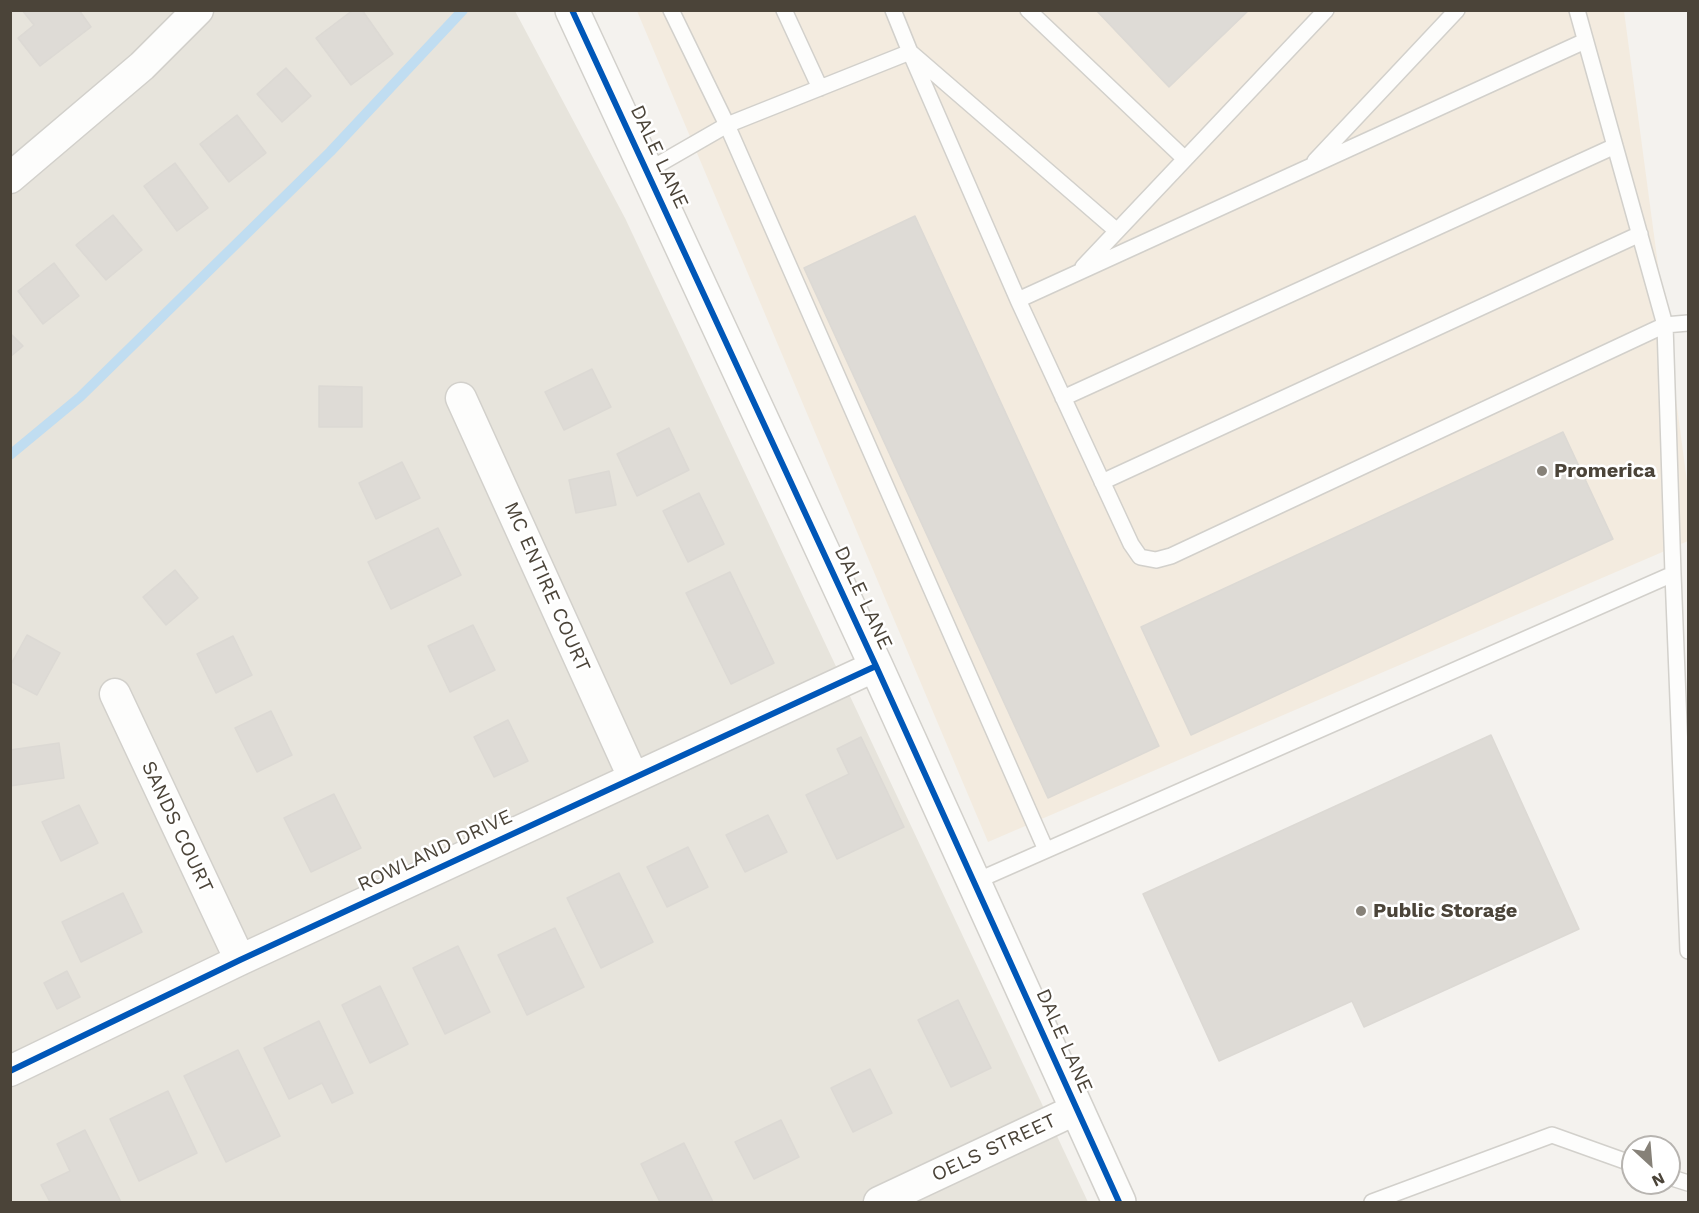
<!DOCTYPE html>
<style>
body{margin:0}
#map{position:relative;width:1699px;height:1213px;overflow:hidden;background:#f4f2ee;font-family:"Work Sans",sans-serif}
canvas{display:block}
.frame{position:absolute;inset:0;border:12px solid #4b4439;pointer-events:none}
.north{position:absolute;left:1621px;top:1135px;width:60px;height:60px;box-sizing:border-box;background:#fff;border:2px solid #b7b4b0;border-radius:50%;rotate:154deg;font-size:16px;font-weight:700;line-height:24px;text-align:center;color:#4b4439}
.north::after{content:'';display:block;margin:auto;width:21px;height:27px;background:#868178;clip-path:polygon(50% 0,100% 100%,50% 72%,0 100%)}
</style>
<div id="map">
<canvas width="1699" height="1213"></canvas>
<div class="frame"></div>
<div class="north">N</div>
</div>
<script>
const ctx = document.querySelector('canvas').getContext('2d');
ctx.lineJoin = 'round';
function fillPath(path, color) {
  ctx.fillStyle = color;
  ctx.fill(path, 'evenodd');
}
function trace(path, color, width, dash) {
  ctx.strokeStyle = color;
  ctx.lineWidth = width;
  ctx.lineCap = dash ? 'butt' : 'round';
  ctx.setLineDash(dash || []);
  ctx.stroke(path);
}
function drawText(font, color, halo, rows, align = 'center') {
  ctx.font = font + ' "Work Sans",sans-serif';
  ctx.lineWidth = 5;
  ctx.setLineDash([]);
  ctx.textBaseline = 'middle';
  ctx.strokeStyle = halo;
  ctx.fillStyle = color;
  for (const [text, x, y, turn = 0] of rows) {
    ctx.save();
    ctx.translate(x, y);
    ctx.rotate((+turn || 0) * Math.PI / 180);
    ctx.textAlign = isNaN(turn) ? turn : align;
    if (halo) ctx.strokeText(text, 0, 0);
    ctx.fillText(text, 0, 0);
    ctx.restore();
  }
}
fillPath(new Path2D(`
 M 10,11 L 515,11 L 625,218 L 1088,1202 L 11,1202 Z`), '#e7e4dc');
fillPath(new Path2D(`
 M 637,11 L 1624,11 L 1688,489 L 1688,541 L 988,842 Z`), '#f3ebdf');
trace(new Path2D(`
 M 10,455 L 80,397 L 330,152 L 463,10`), '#c0ddf1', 10);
const building = new Path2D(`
 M 22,10 L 79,10 L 91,27 L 40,66 L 18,38 L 34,25 Z
 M 353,10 L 362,10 L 393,54 L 351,85 L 316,38 Z
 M 1096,10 L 1249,10 L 1169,87 Z
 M 286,68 L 311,96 L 282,122 L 257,94 Z
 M 237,115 L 266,153 L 229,182 L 200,144 Z
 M 175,163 L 208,208 L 177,231 L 144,186 Z
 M 113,215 L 142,250 L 106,280 L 76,245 Z
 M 915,216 L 1159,746 L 1048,798 L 804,268 Z
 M 54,263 L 79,296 L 43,324 L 18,291 Z
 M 10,333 L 23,346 L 10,357 Z
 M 592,369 L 611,407 L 564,430 L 545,392 Z
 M 319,386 L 362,387 L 362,427 L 319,427 Z
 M 669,428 L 689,470 L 637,496 L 617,454 Z
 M 1563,432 L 1613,539 L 1191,735 L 1141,627 Z
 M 402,462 L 420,498 L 376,519 L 359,483 Z
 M 609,471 L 616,505 L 576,513 L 569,480 Z
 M 699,493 L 724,544 L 688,562 L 663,511 Z
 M 438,528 L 461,575 L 391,609 L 368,562 Z
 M 175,570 L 198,598 L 166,625 L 143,597 Z
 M 730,572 L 774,663 L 731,684 L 686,593 Z
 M 473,625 L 495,670 L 450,692 L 428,646 Z
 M 27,635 L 60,653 L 37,695 L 10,681 L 10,666 Z
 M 233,636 L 252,675 L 216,693 L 197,654 Z
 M 271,711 L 292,755 L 257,772 L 235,728 Z
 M 508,720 L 528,761 L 494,777 L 474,737 Z
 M 1491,735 L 1579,929 L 1364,1027 L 1352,1001 L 1219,1061 L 1143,894 Z
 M 861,737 L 904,827 L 837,859 L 806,795 L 849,774 L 837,749 Z
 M 59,743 L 64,778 L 10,786 L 10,750 Z
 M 334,794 L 361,848 L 311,872 L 284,818 Z
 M 79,805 L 98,843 L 61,861 L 42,822 Z
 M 768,815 L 787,852 L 745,872 L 726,835 Z
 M 688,847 L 708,887 L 667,907 L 647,867 Z
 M 619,873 L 653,942 L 601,968 L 567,898 Z
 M 123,893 L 142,932 L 81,962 L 62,922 Z
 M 555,928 L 584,987 L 527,1015 L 498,955 Z
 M 458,946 L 490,1012 L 445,1034 L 413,968 Z
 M 67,971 L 80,997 L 57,1009 L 44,983 Z
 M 380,986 L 408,1044 L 370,1063 L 342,1005 Z
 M 958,1000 L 991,1068 L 951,1087 L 918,1020 Z
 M 319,1021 L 353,1093 L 332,1103 L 322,1083 L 289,1099 L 264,1048 Z
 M 238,1050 L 280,1136 L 226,1162 L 184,1076 Z
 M 870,1069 L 892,1113 L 853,1132 L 831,1088 Z
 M 168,1091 L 197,1153 L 139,1181 L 110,1119 Z
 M 781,1120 L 799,1157 L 754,1179 L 735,1142 Z
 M 85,1130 L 121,1202 L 50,1202 L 41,1185 L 70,1171 L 57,1144 Z
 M 684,1143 L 713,1202 L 660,1202 L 641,1164 Z`);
fillPath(building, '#dedbd6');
trace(building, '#dcd9d4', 1.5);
const service = new Path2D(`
 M 784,10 L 820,88
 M 893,10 L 910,52 L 1117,231
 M 1028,10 L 1185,159
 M 1315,161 L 1457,10
 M 647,171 L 727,125 L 671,10
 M 1083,267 L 1326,10
 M 1018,300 L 1585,41
 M 1063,398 L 1615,146
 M 1102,482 L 1640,234
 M 1673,574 L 1665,325 L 1688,323
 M 1046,850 L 727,125 L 910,52 L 1018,300 L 1131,544 L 1140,557 L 1156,560 L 1171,556 L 1665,325 L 1577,10
 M 974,882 L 1673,574 L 1688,951
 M 1669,1177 L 1688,1183
 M 1372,1202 L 1552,1135 L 1633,1164`);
const minor = new Path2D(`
 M 10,178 L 142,66 L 198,10
 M 461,398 L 633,777
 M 115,694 L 240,960
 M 10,1071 L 240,960 L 876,666
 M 879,1202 L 1077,1109`);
const tertiary = new Path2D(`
 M 572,10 L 876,666 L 1119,1202`);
trace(service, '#d2d0cb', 18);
trace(minor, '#d2d0cb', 33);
trace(tertiary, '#d2d0cb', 36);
trace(service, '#fdfdfc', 15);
trace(minor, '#fdfdfc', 30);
trace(tertiary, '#fdfdfc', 33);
trace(new Path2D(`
 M 572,10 L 876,666 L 1119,1202
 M 10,1071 L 240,960 L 876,666`), '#0057b8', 6);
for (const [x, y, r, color] of [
 [1542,471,6,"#868178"],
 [1361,911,6,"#868178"]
]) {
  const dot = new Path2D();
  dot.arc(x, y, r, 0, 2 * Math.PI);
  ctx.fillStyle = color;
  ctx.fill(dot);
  trace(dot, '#fff', 2);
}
drawText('20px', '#4b4439', '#fff', [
 ["DALE LANE",659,157,65],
 ["MC ENTIRE COURT",547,587,66],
 ["DALE LANE",863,598,65],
 ["SANDS COURT",177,827,65],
 ["ROWLAND DRIVE",435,851,-25],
 ["DALE LANE",1064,1041,66],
 ["OELS STREET",994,1148,-25]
]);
drawText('bold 20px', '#4b4439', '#fff', [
 ["Promerica",1554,471],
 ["Public Storage",1373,911]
], 'left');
</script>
